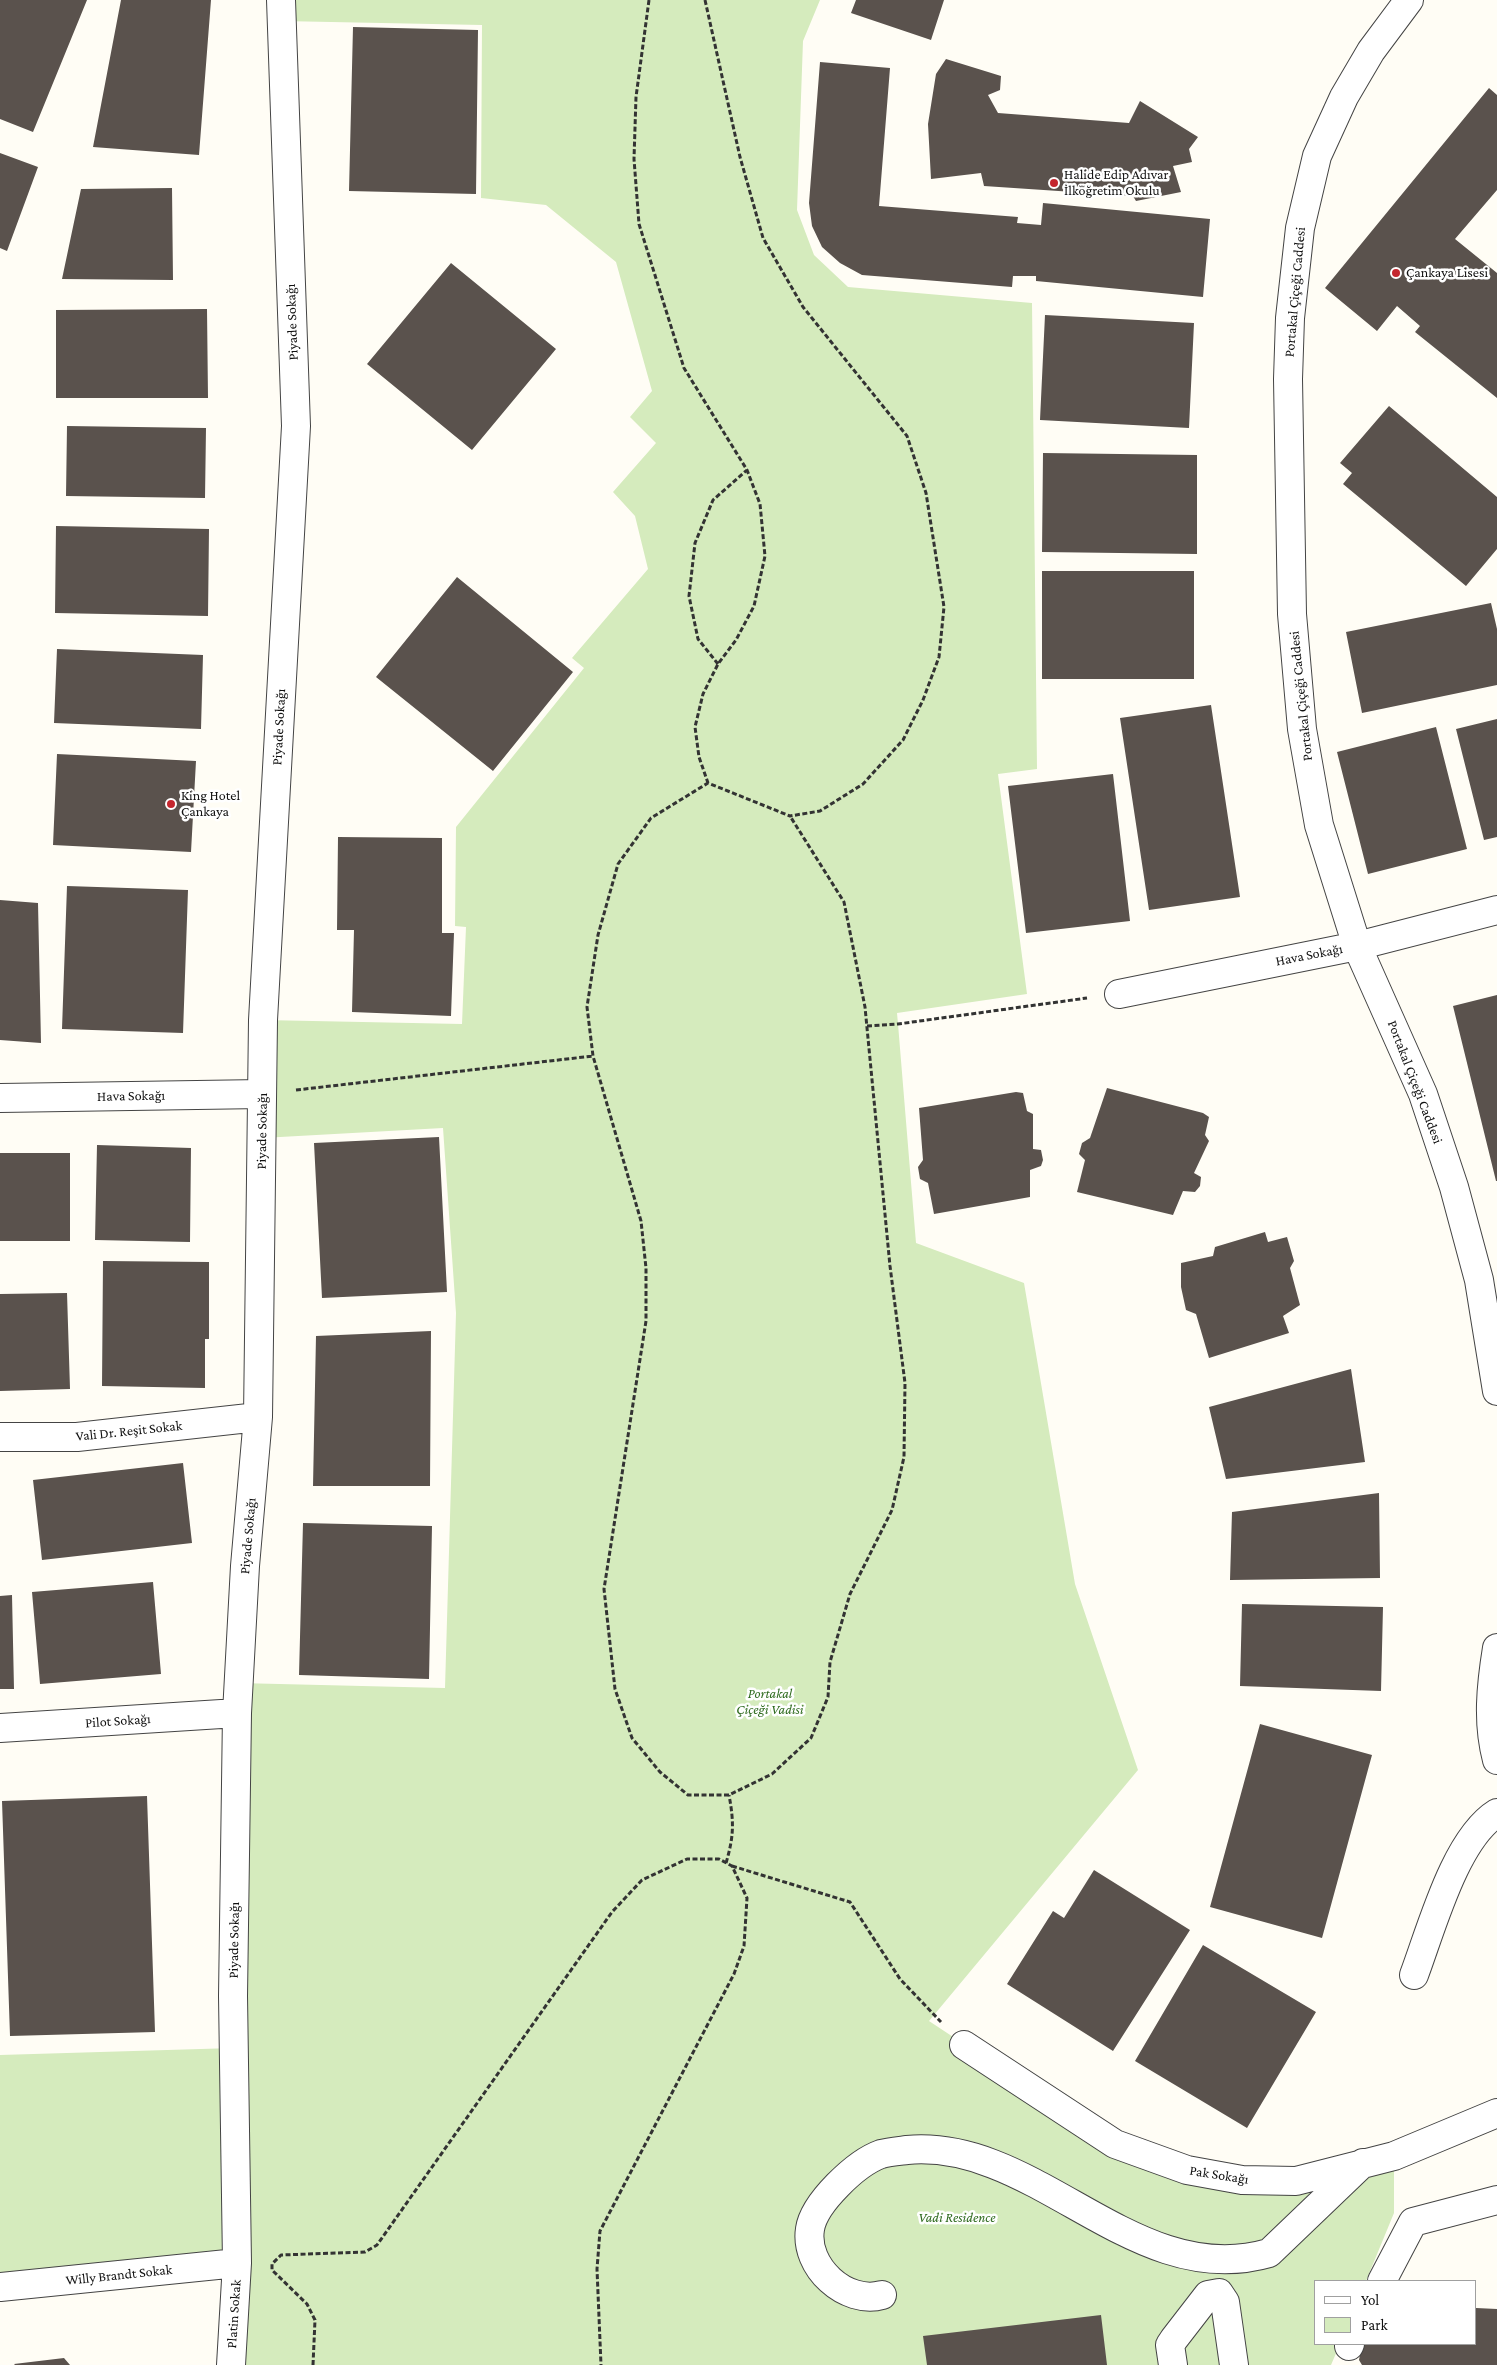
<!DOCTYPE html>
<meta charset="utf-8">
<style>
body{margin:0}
#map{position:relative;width:1497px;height:2365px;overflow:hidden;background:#fffdf5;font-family:"Crimson Pro",serif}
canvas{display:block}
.legend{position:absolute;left:1314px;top:2280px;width:162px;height:65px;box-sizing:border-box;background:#fff;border:1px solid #a0a0a0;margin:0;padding:6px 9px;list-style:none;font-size:15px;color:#111}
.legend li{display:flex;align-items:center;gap:10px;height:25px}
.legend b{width:25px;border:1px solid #a0a0a0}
</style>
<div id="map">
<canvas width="1497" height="2365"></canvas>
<ul class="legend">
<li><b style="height:6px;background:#fff"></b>Yol</li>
<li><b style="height:14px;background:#d5ebbd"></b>Park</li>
</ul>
</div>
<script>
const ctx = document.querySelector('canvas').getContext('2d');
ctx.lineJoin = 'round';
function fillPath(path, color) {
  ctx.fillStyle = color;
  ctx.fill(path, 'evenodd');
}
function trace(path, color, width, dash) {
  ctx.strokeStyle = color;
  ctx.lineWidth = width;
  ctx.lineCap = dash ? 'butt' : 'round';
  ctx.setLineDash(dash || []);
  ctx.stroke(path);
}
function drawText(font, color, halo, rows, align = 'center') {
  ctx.font = font + ' "Crimson Pro",serif';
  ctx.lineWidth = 5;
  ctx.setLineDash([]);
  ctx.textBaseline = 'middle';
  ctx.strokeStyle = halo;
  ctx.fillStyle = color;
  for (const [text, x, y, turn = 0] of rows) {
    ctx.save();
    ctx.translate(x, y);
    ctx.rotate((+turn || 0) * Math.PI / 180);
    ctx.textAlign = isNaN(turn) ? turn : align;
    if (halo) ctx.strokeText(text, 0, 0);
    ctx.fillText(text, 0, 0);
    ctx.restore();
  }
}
fillPath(new Path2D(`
 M 281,0 L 820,0 L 803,41 L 797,210 L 814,255 L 848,287 L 1032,303 L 1037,769 L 998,774 L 1027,994 L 897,1013 L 898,1024 L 916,1243 L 1024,1283 L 1075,1584 L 1138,1770 L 929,2021 L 1115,2144 L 1242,2180 L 1394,2156 L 1394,2213 L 1366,2281 L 1316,2281 L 1316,2344 L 1340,2344 L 1331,2365 L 231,2365 L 237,2263 L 0,2287 L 0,2055 L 234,2048 L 238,1683 L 445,1688 L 456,1313 L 443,1128 L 262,1138 L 263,1020 L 462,1024 L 466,927 L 455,926 L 456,827 L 584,668 L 572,658 L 648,569 L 635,516 L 613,492 L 656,443 L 630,417 L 652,391 L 616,262 L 546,205 L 481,198 L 482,25 L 281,21 Z`), '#d5ebbd');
fillPath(new Path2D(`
 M 0,0 L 87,0 L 33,132 L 0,119 Z
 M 121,0 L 211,0 L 199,155 L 93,147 Z
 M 856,0 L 944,0 L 931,40 L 851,13 Z
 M 353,27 L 478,30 L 476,194 L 349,191 Z
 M 946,59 L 1001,76 L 1000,90 L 988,95 L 998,113 L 1129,123 L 1140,101 L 1198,137 L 1189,149 L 1192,162 L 1173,166 L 1181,192 L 1136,201 L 1133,196 L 984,186 L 981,173 L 931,179 L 928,124 L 936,74 Z
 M 820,62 L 890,68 L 879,206 L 1018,217 L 1017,223 L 1041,225 L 1043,203 L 1210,219 L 1203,297 L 1036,281 L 1036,276 L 1013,276 L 1012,287 L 862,275 L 840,263 L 822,247 L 812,226 L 809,203 Z
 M 1489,88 L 1497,95 L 1497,190 L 1455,239 L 1497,273 L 1497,398 L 1415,332 L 1420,326 L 1397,306 L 1377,331 L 1325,288 Z
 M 0,153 L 38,167 L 7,251 L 0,248 Z
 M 172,188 L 173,280 L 62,279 L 81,189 Z
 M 451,263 L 556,349 L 472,450 L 367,364 Z
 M 207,309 L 208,398 L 56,398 L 56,310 Z
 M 1045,315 L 1194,323 L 1189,428 L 1040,420 Z
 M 1389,406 L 1497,497 L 1497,549 L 1466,586 L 1343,484 L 1352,473 L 1340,463 Z
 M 67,426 L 206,428 L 205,498 L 66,496 Z
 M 1043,453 L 1197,455 L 1197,554 L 1042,552 Z
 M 56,526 L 209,529 L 208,616 L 55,613 Z
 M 1042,571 L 1194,571 L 1194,679 L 1042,679 Z
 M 457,577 L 573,672 L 493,771 L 376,677 Z
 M 1491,603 L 1497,629 L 1497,685 L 1362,713 L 1346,632 Z
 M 57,649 L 203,655 L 201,729 L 54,723 Z
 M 1211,705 L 1240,897 L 1149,910 L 1120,718 Z
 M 1497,719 L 1497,837 L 1484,840 L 1456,729 Z
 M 1436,727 L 1467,849 L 1368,874 L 1337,752 Z
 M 57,754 L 196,761 L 191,852 L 53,845 Z
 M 1113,774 L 1130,921 L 1026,933 L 1008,786 Z
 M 338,837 L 442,838 L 442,933 L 454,933 L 451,1016 L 352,1012 L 354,930 L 337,930 Z
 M 67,886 L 188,890 L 183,1033 L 62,1029 Z
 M 0,900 L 38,903 L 41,1043 L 0,1040 Z
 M 1497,995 L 1497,1181 L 1496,1181 L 1453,1006 Z
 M 1107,1088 L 1203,1113 L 1209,1117 L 1205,1135 L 1209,1141 L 1194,1173 L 1201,1177 L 1200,1186 L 1195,1192 L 1183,1191 L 1173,1215 L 1077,1192 L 1085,1160 L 1079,1154 L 1082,1143 L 1090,1138 Z
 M 1016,1092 L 1023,1093 L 1027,1111 L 1033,1114 L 1033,1149 L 1041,1150 L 1043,1160 L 1041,1166 L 1030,1170 L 1030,1197 L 934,1214 L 928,1183 L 920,1179 L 918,1167 L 923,1160 L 919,1108 Z
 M 439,1137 L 447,1292 L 322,1298 L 314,1143 Z
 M 97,1145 L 191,1148 L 190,1242 L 95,1240 Z
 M 0,1153 L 70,1153 L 70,1241 L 0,1241 Z
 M 1265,1232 L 1268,1242 L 1287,1237 L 1294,1261 L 1290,1268 L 1300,1305 L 1283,1316 L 1289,1333 L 1209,1358 L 1196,1314 L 1186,1310 L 1181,1287 L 1181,1263 L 1213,1256 L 1215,1247 Z
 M 103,1261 L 209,1262 L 209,1339 L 205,1339 L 205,1388 L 102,1386 Z
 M 67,1293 L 70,1389 L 0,1391 L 0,1294 Z
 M 431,1331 L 430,1486 L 313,1486 L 316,1336 Z
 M 1351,1369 L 1365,1462 L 1226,1479 L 1209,1407 Z
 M 183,1463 L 192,1543 L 42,1560 L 33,1480 Z
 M 1379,1493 L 1380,1578 L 1230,1580 L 1232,1512 Z
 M 303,1523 L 432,1526 L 429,1679 L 299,1675 Z
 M 153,1582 L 161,1674 L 40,1684 L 32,1592 Z
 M 12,1595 L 14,1689 L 0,1689 L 0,1596 Z
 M 1242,1604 L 1383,1607 L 1381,1691 L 1240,1686 Z
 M 1260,1724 L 1372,1755 L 1322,1938 L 1210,1907 Z
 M 147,1796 L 155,2032 L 10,2036 L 2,1801 Z
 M 1094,1870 L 1190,1930 L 1113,2051 L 1007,1984 L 1053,1911 L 1064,1918 Z
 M 1203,1945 L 1316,2012 L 1247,2128 L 1135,2061 Z
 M 1476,2308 L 1497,2309 L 1497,2365 L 1362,2365 L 1359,2360 L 1362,2344 L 1476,2344 Z
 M 1101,2315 L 1107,2365 L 927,2365 L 923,2336 Z
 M 64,2358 L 70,2365 L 15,2365 L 14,2364 Z`), '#5a524d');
const minor = new Path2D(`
 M 1409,0 L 1371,51 L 1344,97 L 1317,156 L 1300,228 L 1290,318 L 1288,379 L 1292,614 L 1302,729 L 1319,825 L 1357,946 L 1423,1094 L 1454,1187 L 1479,1280 L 1497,1391
 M 1119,994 L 1357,946 L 1497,910
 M 0,1098 L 262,1094
 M 0,1437 L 77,1437 L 258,1417
 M 1497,1648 C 1491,1685 1487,1723 1497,1760
 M 0,1728 L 237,1713
 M 1414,1975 C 1431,1930 1455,1839 1497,1813
 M 964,2045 L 1115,2144 L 1187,2170 L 1242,2180 L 1296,2181 L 1394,2156 L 1497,2113
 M 1382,2281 L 1413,2222 L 1497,2200
 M 0,2287 L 237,2263
 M 882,2295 C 846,2305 804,2267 810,2229 C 814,2203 856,2163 881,2154 C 888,2152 899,2151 907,2150 C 1037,2138 1134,2292 1269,2253 L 1363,2163
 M 1349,2346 L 1350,2344
 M 231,2365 L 237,2263 L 233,1996 L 237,1713 L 245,1566 L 258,1417 L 263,1020 L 296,426 L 281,0
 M 1173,2365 L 1170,2345 L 1174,2339 L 1208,2295 L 1219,2293 L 1225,2302 L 1234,2365`);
trace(minor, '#444', 30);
trace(new Path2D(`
 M 649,0 L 636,97 L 634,159 L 639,224 L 684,368 L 747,470 L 760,504 L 765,556 L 754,606 L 736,640 L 718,664 L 703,694 L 695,727 L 699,757 L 708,783
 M 705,0 L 740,157 L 763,238 L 803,307 L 907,436 L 926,493 L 944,607 L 939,657 L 923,700 L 903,740 L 863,784 L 820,811 L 790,816 L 708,783 L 651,818 L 618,864 L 598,935 L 587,1007 L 593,1056 L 641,1221 L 646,1268 L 646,1321 L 604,1589 L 615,1689 L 632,1738 L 660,1772 L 688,1795 L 729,1795 L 772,1774 L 811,1738 L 828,1697 L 830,1662 L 850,1594 L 892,1510 L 904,1457 L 905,1383 L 890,1266 L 865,1007 L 844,902 L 790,816
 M 718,664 L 698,639 L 689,596 L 695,543 L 713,500 L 747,470
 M 867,1026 L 898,1024 L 1087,998
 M 296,1090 L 593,1056
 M 726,1863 C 734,1836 734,1822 729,1795
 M 732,1866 L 850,1902 L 900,1979 L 941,2022
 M 313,2365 L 315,2320 L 307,2304 L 272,2270 L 272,2264 L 281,2255 L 365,2252 L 377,2245 L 612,1912 L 642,1880 L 687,1859 L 719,1859 L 732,1866 L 747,1898 L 744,1946 L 734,1974 L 600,2231 L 597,2269 L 601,2365`), '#333', 3, [5, 2.5]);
trace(minor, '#fff', 28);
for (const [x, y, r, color] of [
 [1054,183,5,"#c4262e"],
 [1396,273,5,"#c4262e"],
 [171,804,5,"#c4262e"]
]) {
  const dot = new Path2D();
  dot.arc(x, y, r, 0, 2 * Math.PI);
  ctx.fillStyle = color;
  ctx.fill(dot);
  trace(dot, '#fff', 2);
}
drawText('14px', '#111', '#fff', [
 ["Halide Edip Adıvar",1064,175],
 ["İlköğretim Okulu",1064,191],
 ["Çankaya Lisesi",1406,273],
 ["King Hotel",181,796],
 ["Çankaya",181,812]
], 'left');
drawText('14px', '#111', '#fff', [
 ["Portakal Çiçeği Caddesi",1295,292,-85],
 ["Piyade Sokağı",292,322,-92],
 ["Portakal Çiçeği Caddesi",1301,696,-96],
 ["Piyade Sokağı",279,727,-87],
 ["Hava Sokağı",1309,955,-11],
 ["Portakal Çiçeği Caddesi",1415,1082,69],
 ["Hava Sokağı",131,1096,-1],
 ["Piyade Sokağı",262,1131,-89],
 ["Vali Dr. Reşit Sokak",129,1431,-6],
 ["Piyade Sokağı",248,1536,-85],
 ["Pilot Sokağı",118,1721,-4],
 ["Piyade Sokağı",234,1940,-89],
 ["Pak Sokağı",1219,2175,9],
 ["Willy Brandt Sokak",119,2275,-6],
 ["Platin Sokak",234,2314,-86]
]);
drawText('italic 14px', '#2f6b1f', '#fff', [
 ["Portakal",770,1694],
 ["Çiçeği Vadisi",770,1710],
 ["Vadi Residence",957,2218]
]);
</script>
